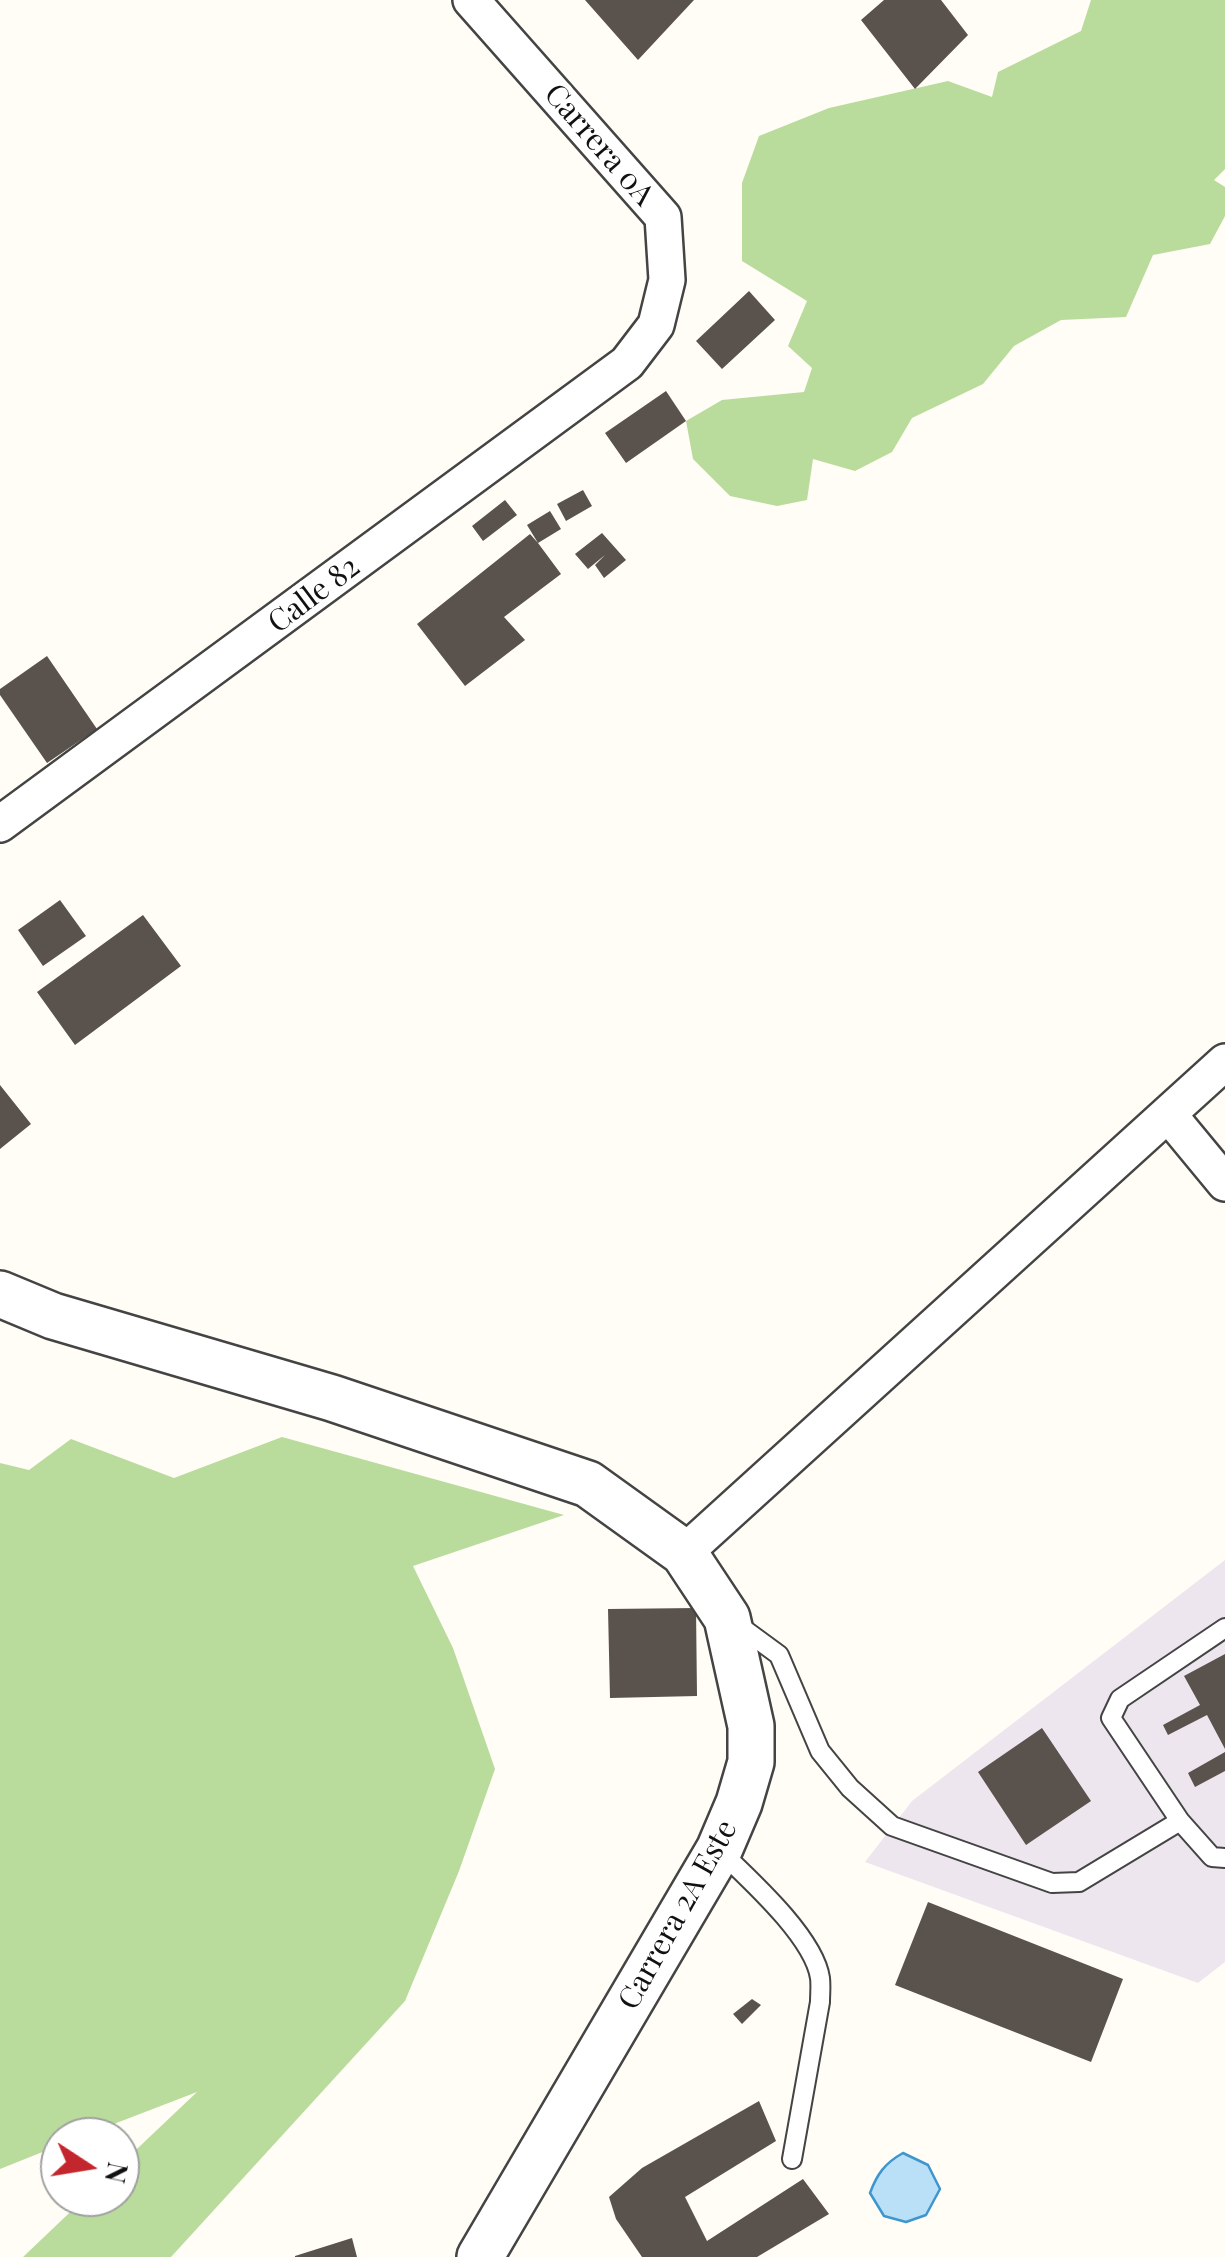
<!DOCTYPE html>
<style>
body{margin:0}
#map{position:relative;width:1225px;height:2257px;overflow:hidden;background:#fffdf5;font-family:"Playfair Display",serif}
canvas{display:block}
.north{position:absolute;left:40px;top:2117px;width:100px;height:100px;box-sizing:border-box;background:#fff;border:2px solid #a0a0a0;border-radius:50%;rotate:102deg;font-size:28px;font-weight:700;line-height:40px;text-align:center;color:#111}
.north::after{content:'';display:block;margin:auto;width:35px;height:45px;background:#c4262e;clip-path:polygon(50% 0,100% 100%,50% 72%,0 100%)}
</style>
<div id="map">
<canvas width="1225" height="2257"></canvas>
<div class="north">N</div>
</div>
<script>
const ctx = document.querySelector('canvas').getContext('2d');
ctx.lineJoin = 'round';
function fillPath(path, color) {
  ctx.fillStyle = color;
  ctx.fill(path, 'evenodd');
}
function trace(path, color, width, dash) {
  ctx.strokeStyle = color;
  ctx.lineWidth = width;
  ctx.lineCap = dash ? 'butt' : 'round';
  ctx.setLineDash(dash || []);
  ctx.stroke(path);
}
function drawText(font, color, halo, rows, align = 'center') {
  ctx.font = font + ' "Playfair Display",serif';
  ctx.lineWidth = 10;
  ctx.setLineDash([]);
  ctx.textBaseline = 'middle';
  ctx.strokeStyle = halo;
  ctx.fillStyle = color;
  for (const [text, x, y, turn = 0] of rows) {
    ctx.save();
    ctx.translate(x, y);
    ctx.rotate((+turn || 0) * Math.PI / 180);
    ctx.textAlign = isNaN(turn) ? turn : align;
    if (halo) ctx.strokeText(text, 0, 0);
    ctx.fillText(text, 0, 0);
    ctx.restore();
  }
}
fillPath(new Path2D(`
 M 1225,1560 L 1225,1962 L 1198,1983 L 865,1862 L 912,1801 Z`), '#eee6ef');
fillPath(new Path2D(`
 M 1091,0 L 1225,0 L 1225,169 L 1214,180 L 1225,187 L 1225,216 L 1210,244 L 1153,255 L 1126,317 L 1061,320 L 1014,346 L 983,384 L 912,418 L 892,452 L 855,471 L 813,459 L 807,500 L 777,506 L 730,496 L 693,459 L 686,421 L 722,400 L 804,392 L 812,368 L 788,346 L 807,301 L 742,261 L 742,183 L 759,136 L 829,108 L 948,81 L 992,97 L 998,72 L 1081,31 Z
 M 282,1437 L 564,1515 L 413,1566 L 453,1648 L 495,1769 L 459,1871 L 405,2001 L 171,2257 L 23,2257 L 86,2197 L 120,2197 L 120,2165 L 197,2092 L 80,2137 L 60,2137 L 60,2145 L 0,2169 L 0,1463 L 29,1470 L 71,1439 L 174,1478 Z`), '#b9dc9c');
const water = new Path2D(`
 M 903,2153 L 928,2165 L 940,2189 L 926,2215 L 906,2222 L 884,2216 L 870,2193 C 877,2174 885,2163 903,2153 Z`);
fillPath(water, '#b9e0f7');
trace(water, '#3f96cf', 2.5);
fillPath(new Path2D(`
 M 585,0 L 694,0 L 638,60 Z
 M 884,0 L 941,0 L 968,35 L 915,89 L 861,20 Z
 M 749,291 L 775,320 L 722,369 L 696,341 Z
 M 666,391 L 686,421 L 626,463 L 605,433 Z
 M 583,490 L 592,506 L 566,521 L 557,504 Z
 M 505,500 L 517,515 L 483,541 L 472,526 Z
 M 550,511 L 561,529 L 538,543 L 561,574 L 504,617 L 525,640 L 465,686 L 417,624 L 530,534 L 538,543 L 527,525 Z
 M 602,533 L 626,560 L 604,578 L 595,565 L 605,555 L 588,569 L 575,554 Z
 M 47,656 L 97,729 L 47,763 L 0,695 L 0,689 Z
 M 60,900 L 86,936 L 43,966 L 18,930 Z
 M 143,915 L 181,966 L 75,1045 L 37,992 Z
 M 0,1085 L 31,1124 L 0,1149 Z
 M 696,1608 L 697,1696 L 610,1698 L 608,1609 Z
 M 1225,1654 L 1225,1749 L 1207,1715 L 1168,1735 L 1163,1725 L 1200,1705 L 1184,1676 Z
 M 1042,1728 L 1091,1801 L 1026,1845 L 978,1772 Z
 M 1225,1752 L 1225,1771 L 1195,1787 L 1188,1773 Z
 M 928,1902 L 1123,1979 L 1091,2062 L 895,1985 Z
 M 752,1999 L 761,2005 L 742,2024 L 733,2014 Z
 M 759,2101 L 776,2141 L 685,2197 L 707,2241 L 803,2179 L 829,2214 L 757,2257 L 642,2257 L 616,2219 L 609,2197 L 642,2168 Z
 M 352,2238 L 357,2257 L 295,2257 L 295,2256 Z`), '#5a524d');
const service = new Path2D(`
 M 734,1622 L 779,1655 L 820,1751 L 850,1788 L 892,1826 L 1052,1883 L 1079,1882 L 1180,1821
 M 1225,1628 L 1120,1699 L 1111,1718 L 1180,1821 L 1212,1857 L 1225,1858
 M 719,1850 C 749,1879 814,1937 820,1978 C 821,1986 820,1994 820,2002 L 792,2159`);
const minor = new Path2D(`
 M 0,824 L 627,363 L 656,325 L 667,280 L 663,217 L 471,0
 M 1168,1114 L 1225,1183
 M 684,1553 L 1225,1062`);
const tertiary = new Path2D(`
 M 0,1294 L 53,1316 L 332,1398 L 588,1484 L 684,1553 L 727,1618 L 751,1726 L 751,1762 L 739,1803 L 719,1850 L 480,2257`);
trace(service, '#444', 22);
trace(minor, '#444', 40);
trace(tertiary, '#444', 50);
trace(service, '#fff', 18);
trace(minor, '#fff', 35);
trace(tertiary, '#fff', 45);
drawText('30px', '#111', '#fff', [
 ["Carrera 0A",599,145,49],
 ["Calle 82",314,595,-37],
 ["Carrera 2A Este",678,1915,-61]
]);
</script>
